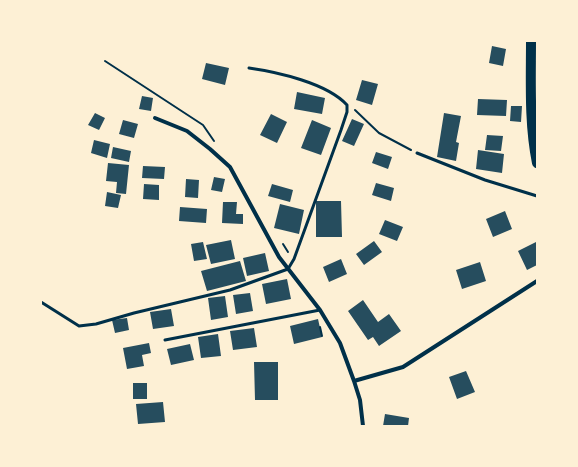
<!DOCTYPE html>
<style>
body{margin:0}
#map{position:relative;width:578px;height:467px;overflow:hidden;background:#fdf0d5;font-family:"Alegreya Sans",sans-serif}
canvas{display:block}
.frame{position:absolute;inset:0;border:42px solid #fdf0d5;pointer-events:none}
</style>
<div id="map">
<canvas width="578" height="467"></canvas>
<div class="frame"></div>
</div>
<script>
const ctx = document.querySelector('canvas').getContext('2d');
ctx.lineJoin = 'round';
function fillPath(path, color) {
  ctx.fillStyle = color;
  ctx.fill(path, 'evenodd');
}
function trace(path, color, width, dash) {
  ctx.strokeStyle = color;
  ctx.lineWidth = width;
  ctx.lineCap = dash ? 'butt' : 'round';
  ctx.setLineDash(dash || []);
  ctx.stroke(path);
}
fillPath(new Path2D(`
 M 492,46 L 506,49 L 503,66 L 489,63 Z
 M 206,63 L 229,68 L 225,85 L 202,79 Z
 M 362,80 L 378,84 L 372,105 L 356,100 Z
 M 297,92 L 325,98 L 322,114 L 294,109 Z
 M 142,96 L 153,98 L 151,111 L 139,109 Z
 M 478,99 L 507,100 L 506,116 L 477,115 Z
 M 511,106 L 522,106 L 521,122 L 510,121 Z
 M 95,113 L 105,118 L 99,130 L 88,125 Z
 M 444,113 L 461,116 L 456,142 L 459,143 L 456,161 L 437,157 Z
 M 271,114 L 287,122 L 277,143 L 260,135 Z
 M 352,119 L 364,124 L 354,146 L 342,141 Z
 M 123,120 L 138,124 L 134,138 L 119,134 Z
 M 312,120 L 331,128 L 321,155 L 301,148 Z
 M 487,135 L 503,136 L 501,151 L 485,150 Z
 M 94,140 L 110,144 L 107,158 L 91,153 Z
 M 113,147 L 131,151 L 129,162 L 111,158 Z
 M 478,150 L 504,154 L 502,173 L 476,169 Z
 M 376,152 L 392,157 L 388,169 L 372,163 Z
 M 108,163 L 129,165 L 126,194 L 116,193 L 117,182 L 106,181 Z
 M 143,166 L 165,167 L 164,179 L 142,178 Z
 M 214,177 L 225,179 L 222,192 L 211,190 Z
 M 186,179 L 199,180 L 198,198 L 185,197 Z
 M 376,183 L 394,188 L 391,201 L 372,195 Z
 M 144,184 L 159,185 L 159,200 L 143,199 Z
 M 272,184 L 293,190 L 290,202 L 268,196 Z
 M 107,192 L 121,195 L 118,208 L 105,206 Z
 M 316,201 L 341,201 L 342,237 L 316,237 Z
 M 223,202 L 237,202 L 236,214 L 243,214 L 243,224 L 222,223 Z
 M 280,204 L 304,210 L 299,234 L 274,228 Z
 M 180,207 L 207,209 L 206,223 L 179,221 Z
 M 505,211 L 512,229 L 493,237 L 486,219 Z
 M 385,220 L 403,227 L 397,241 L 379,234 Z
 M 231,240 L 235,259 L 211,264 L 206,245 Z
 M 374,241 L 382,252 L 364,265 L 356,254 Z
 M 203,242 L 207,259 L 194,261 L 191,244 Z
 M 536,242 L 537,265 L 527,270 L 518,251 Z
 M 265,253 L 269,271 L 247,276 L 243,258 Z
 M 341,259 L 347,274 L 329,282 L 323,267 Z
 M 240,261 L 246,281 L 207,291 L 201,271 Z
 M 480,262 L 486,281 L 462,289 L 456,270 Z
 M 287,279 L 291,299 L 266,304 L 262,284 Z
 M 250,293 L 253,311 L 236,314 L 233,295 Z
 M 225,296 L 228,317 L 211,320 L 208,298 Z
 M 363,300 L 378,322 L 389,314 L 401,331 L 379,346 L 373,337 L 368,340 L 348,311 Z
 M 171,309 L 174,326 L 153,329 L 150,312 Z
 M 127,318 L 129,330 L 115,333 L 112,320 Z
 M 318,319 L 322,337 L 294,344 L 290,326 Z
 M 254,328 L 257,347 L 233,350 L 230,331 Z
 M 218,334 L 221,356 L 201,358 L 198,337 Z
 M 149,343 L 151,353 L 142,355 L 144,366 L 127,369 L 123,348 Z
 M 190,344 L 194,360 L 171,365 L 167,349 Z
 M 254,362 L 278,362 L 278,400 L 255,400 Z
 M 466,371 L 475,392 L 457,399 L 449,377 Z
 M 133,383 L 147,383 L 147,399 L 133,399 Z
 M 163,402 L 165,422 L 138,424 L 136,404 Z
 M 385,414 L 409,418 L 408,426 L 383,426 Z`), '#264d5e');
trace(new Path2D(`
 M 105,61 L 203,125 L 214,141
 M 355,110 L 379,133 L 411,150
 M 283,244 L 288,252
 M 320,327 L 322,336`), '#003049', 2);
trace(new Path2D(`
 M 417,153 L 485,180 L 537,196
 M 41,302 L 79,326 L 96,324 L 134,313 L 230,290 L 288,269 L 294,259 L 341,130 L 347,112 L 347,105 C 327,83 277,72 249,68
 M 165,340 L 320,310`), '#003049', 3);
trace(new Path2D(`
 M 155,118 L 187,131 L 210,149 L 230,167 L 279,257 L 320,310 L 340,343 L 354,381 L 403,367 L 537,281
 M 354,381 L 360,400 L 363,426`), '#003049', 4);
trace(new Path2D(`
 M 531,41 C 531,81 529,124 537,163`), '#003049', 10);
</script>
